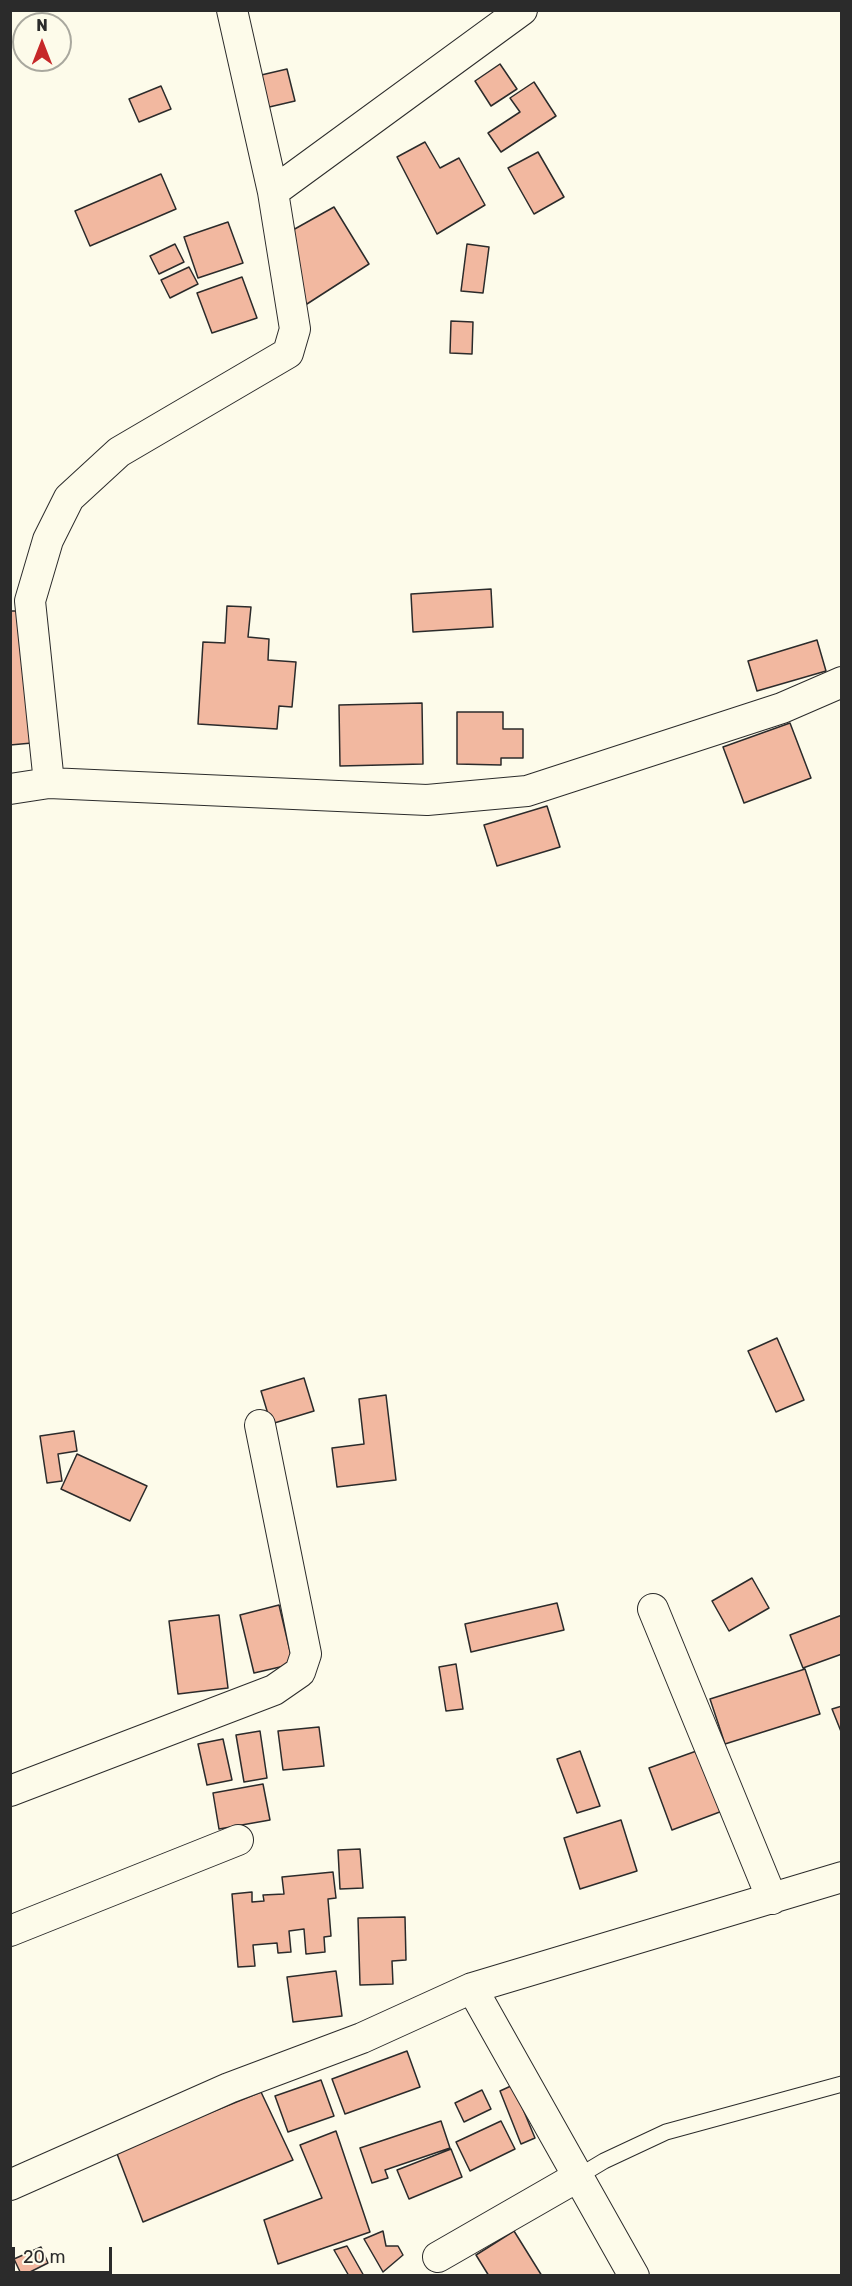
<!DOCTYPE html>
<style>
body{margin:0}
#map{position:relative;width:852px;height:2286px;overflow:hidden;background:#fdfbea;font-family:Rubik,sans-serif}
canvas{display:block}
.frame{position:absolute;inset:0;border:12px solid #2b2b2b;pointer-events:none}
.north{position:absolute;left:12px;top:12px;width:60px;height:60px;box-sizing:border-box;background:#fdfbea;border:2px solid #a9a89e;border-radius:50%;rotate:0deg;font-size:16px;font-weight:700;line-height:24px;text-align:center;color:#2b2b2b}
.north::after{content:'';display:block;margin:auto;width:21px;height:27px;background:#c62828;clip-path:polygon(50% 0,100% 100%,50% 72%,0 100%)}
.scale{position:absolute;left:12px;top:2247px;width:100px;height:27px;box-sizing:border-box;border:3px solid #2b2b2b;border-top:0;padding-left:8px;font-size:18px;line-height:21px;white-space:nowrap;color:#2b2b2b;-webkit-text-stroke:4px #fdfbea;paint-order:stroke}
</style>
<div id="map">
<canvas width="852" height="2286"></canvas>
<div class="frame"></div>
<div class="north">N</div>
<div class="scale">20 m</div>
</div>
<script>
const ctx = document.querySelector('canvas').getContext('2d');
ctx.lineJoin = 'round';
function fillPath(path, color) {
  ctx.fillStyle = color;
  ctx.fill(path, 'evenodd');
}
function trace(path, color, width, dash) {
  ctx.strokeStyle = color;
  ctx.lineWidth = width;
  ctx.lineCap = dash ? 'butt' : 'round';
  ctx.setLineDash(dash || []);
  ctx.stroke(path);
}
const building = new Path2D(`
 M 500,64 L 517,89 L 491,106 L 475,81 Z
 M 287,69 L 295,101 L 265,108 L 257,76 Z
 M 534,82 L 556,116 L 501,152 L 488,133 L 520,112 L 510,98 Z
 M 161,86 L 171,109 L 139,122 L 129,99 Z
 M 425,142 L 440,168 L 459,158 L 485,205 L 437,234 L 397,157 Z
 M 538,152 L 564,197 L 534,214 L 508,168 Z
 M 161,174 L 176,209 L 90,246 L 75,211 Z
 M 334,207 L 369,264 L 293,313 L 284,235 Z
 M 228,222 L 243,263 L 198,278 L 184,237 Z
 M 175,244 L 184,262 L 159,274 L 150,256 Z
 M 467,244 L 489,247 L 483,293 L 461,291 Z
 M 189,267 L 198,284 L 170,298 L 161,280 Z
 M 242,277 L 257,318 L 212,333 L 197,293 Z
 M 451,321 L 473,322 L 472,354 L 450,353 Z
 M 491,589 L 493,627 L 413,632 L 411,594 Z
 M 227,606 L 251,607 L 248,637 L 269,639 L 268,660 L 296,662 L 292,707 L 279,706 L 277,729 L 198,724 L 203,642 L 225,643 Z
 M 10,611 L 21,611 L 32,743 L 10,745 Z
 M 817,640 L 826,671 L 757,691 L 748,661 Z
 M 422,703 L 423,764 L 340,766 L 339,705 Z
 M 457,712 L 503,712 L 503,729 L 523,729 L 523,758 L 501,758 L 501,765 L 457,764 Z
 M 790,723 L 811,778 L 744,803 L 723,747 Z
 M 547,806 L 560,847 L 497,866 L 484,825 Z
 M 777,1338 L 804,1400 L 776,1412 L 748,1351 Z
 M 304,1378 L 314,1411 L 271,1424 L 261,1391 Z
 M 386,1395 L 396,1480 L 337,1487 L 332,1448 L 364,1444 L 359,1399 Z
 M 74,1431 L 77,1451 L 58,1454 L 62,1481 L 47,1483 L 40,1436 Z
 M 77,1454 L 147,1486 L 130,1521 L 61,1489 Z
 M 752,1578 L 769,1608 L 729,1631 L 712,1601 Z
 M 557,1603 L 564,1630 L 471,1652 L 465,1624 Z
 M 279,1605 L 293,1664 L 254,1673 L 240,1615 Z
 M 219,1615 L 228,1688 L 178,1694 L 169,1621 Z
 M 842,1615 L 842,1654 L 803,1668 L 790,1635 Z
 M 456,1664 L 463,1709 L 446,1711 L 439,1667 Z
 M 805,1669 L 820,1714 L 725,1744 L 710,1699 Z
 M 842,1706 L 842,1734 L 832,1709 Z
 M 319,1727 L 324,1766 L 283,1770 L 278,1731 Z
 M 260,1731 L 267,1778 L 244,1782 L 236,1735 Z
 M 223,1739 L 232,1780 L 207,1785 L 198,1744 Z
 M 702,1749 L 725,1810 L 672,1830 L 649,1768 Z
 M 580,1751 L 600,1806 L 577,1813 L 557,1759 Z
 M 263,1784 L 270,1820 L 219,1829 L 213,1793 Z
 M 621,1820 L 637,1871 L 580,1889 L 564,1838 Z
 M 360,1849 L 363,1888 L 340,1889 L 338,1850 Z
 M 333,1872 L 336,1898 L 328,1899 L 331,1936 L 324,1937 L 325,1952 L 306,1954 L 304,1929 L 289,1931 L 291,1952 L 278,1953 L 277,1943 L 253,1945 L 255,1966 L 238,1967 L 232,1894 L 252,1892 L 252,1902 L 264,1901 L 263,1895 L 284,1894 L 282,1877 Z
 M 405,1917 L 406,1960 L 392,1961 L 393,1984 L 360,1985 L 358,1918 Z
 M 336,1971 L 342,2016 L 293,2022 L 287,1977 Z
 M 407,2051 L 420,2087 L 345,2114 L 332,2079 Z
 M 321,2080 L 334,2116 L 288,2132 L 275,2096 Z
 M 513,2085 L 535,2138 L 521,2144 L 500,2091 Z
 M 482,2090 L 491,2109 L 464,2122 L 455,2103 Z
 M 261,2092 L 293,2160 L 143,2222 L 116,2151 Z
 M 441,2121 L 450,2148 L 385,2170 L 388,2178 L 372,2183 L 360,2148 Z
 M 501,2121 L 515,2149 L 470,2171 L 456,2142 Z
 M 336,2131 L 370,2232 L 278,2264 L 264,2220 L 322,2198 L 300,2145 Z
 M 451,2149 L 462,2177 L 409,2199 L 397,2170 Z
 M 383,2231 L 386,2246 L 398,2246 L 403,2255 L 383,2272 L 364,2239 Z
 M 514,2231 L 542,2276 L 489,2276 L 476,2255 Z
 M 347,2246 L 364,2276 L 349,2276 L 334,2250 Z
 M 41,2247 L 48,2263 L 22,2276 L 14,2259 Z`);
fillPath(building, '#f2b8a0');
trace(building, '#2b2b2b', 1.5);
const service = new Path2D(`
 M 579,2176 L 604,2161 L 666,2132 L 842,2084`);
const minor = new Path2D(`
 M 273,192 L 522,10
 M 49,783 L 30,601 L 48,540 L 69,498 L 119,452 L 288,353 L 295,329 L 273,192 L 232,10
 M 10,789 L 49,783 L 427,800 L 527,791 L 782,708 L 842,682
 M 653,1609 L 772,1899
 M 10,1791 L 274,1690 L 300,1672 L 306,1654 L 260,1425
 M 10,1931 L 238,1840
 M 472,1988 L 634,2276
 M 10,2185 L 229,2088 L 362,2038 L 472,1988 L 842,1877
 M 438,2257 L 579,2176`);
trace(service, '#2b2b2b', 17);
trace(minor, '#2b2b2b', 32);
trace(service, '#fdfbea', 15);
trace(minor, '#fdfbea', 30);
</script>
